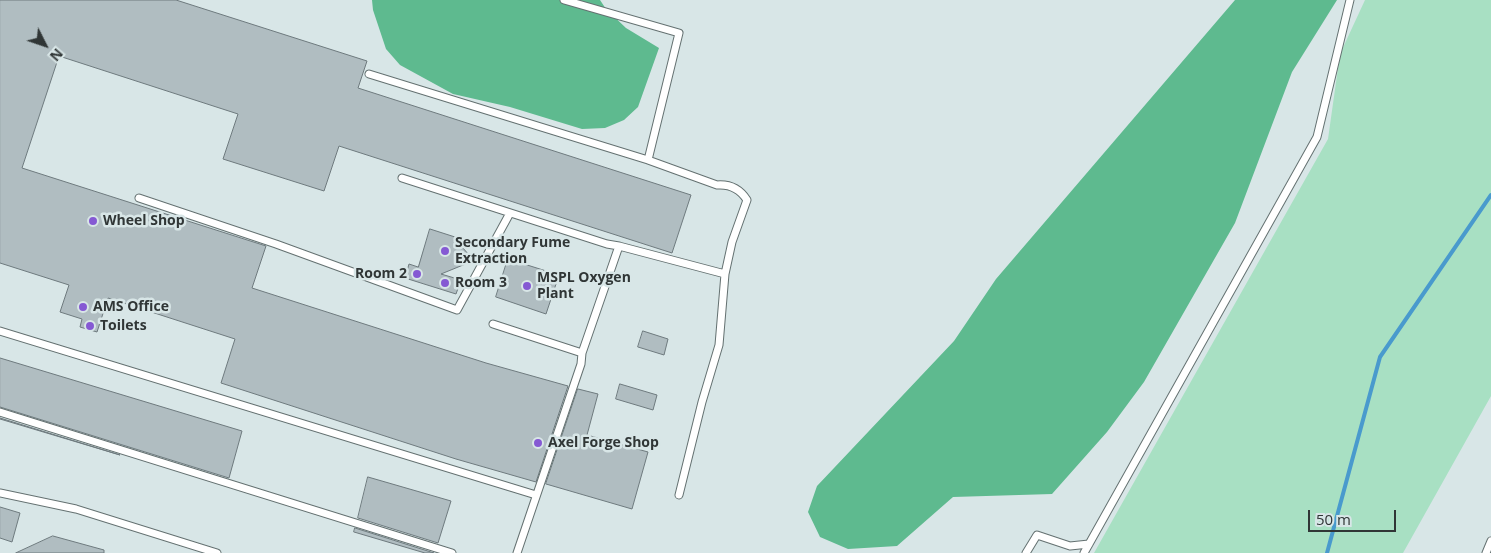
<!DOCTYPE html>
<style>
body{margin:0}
#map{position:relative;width:1491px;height:553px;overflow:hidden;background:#d8e6e7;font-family:"Open Sans",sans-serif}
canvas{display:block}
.north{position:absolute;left:20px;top:20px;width:50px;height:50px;-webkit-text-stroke:4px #d8e6e7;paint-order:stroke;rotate:131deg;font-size:14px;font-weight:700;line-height:20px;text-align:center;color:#303636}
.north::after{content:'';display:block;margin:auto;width:18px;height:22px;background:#303636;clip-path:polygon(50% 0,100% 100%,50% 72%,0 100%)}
.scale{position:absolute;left:1308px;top:510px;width:88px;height:22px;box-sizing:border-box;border:2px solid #303636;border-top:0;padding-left:6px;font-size:15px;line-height:18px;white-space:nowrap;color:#303636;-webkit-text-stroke:4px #d8e6e7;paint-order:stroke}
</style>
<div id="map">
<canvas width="1491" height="553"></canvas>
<div class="north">N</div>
<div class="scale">50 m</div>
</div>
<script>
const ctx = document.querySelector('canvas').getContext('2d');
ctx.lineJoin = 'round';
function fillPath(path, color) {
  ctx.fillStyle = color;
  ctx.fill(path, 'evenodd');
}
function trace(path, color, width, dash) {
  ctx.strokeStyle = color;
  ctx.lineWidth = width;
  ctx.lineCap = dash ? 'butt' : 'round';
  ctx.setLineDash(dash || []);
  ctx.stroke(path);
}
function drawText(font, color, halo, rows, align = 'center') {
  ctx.font = font + ' "Open Sans",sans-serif';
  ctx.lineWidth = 5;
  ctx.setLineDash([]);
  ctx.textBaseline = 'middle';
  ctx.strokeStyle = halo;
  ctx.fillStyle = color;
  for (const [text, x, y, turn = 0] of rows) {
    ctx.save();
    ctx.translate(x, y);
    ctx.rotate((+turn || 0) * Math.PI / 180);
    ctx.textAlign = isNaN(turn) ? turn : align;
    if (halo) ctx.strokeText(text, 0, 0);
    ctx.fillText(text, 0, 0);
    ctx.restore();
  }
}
fillPath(new Path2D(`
 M 1365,0 L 1491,0 L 1491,396 L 1403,553 L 1094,553 L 1328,139 L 1340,54 Z`), '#a8e0c3');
fillPath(new Path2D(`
 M 372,0 L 600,0 L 606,9 L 626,28 L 659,48 L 638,107 L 624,120 L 605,128 L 582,129 L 510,107 L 453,94 L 400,65 L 386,49 L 373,10 Z
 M 1235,0 L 1337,0 L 1292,72 L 1235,223 L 1144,382 L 1107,432 L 1052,494 L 953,497 L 897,546 L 848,549 L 820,537 L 808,512 L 817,486 L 954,341 L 996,279 Z`), '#5eba8f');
trace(new Path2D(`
 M 1327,553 L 1380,357 L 1491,195`), '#499acd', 4);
const building = new Path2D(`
 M 0,0 L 176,0 L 367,61 L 358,88 L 691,195 L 672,253 L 339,146 L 324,191 L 223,159 L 238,114 L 59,56 L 22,168 L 266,246 L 252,288 L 486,363 L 568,386 L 536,482 L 456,459 L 221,383 L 235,339 L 108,298 L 97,332 L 80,327 L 82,319 L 60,312 L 69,285 L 0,263 Z
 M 430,229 L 455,237 L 454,241 L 463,243 L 462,247 L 470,256 L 468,263 L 441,274 L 461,280 L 456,294 L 405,278 L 409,264 L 418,267 Z
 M 508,259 L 559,275 L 546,314 L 496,297 Z
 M 643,331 L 668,339 L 664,355 L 638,347 Z
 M 0,358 L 242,431 L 229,478 L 0,407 Z
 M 620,384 L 657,395 L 653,410 L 616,399 Z
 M 578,389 L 598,394 L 587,435 L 648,452 L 632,509 L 546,484 Z
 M 0,418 L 120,455 L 0,419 Z
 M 368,477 L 451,501 L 438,543 L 358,518 Z
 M 0,507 L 20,513 L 12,542 L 0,538 Z
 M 355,528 L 434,553 L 425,553 L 354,532 Z
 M 53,536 L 104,550 L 104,553 L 16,553 Z`);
fillPath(building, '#b0bdc1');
trace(building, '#6e7a7e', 1);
const lane = new Path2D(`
 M 369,74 L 648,160
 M 402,178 L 607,244 L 619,246
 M 139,198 L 276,244 L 457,310 L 510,213
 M 493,324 L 582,353
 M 0,331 L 536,495
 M 0,412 L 452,553
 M 0,493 L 76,509 L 217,553
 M 679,495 L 702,402 L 719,345 L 725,274
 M 517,553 L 581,364 L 582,353 L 619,246 L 725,274 L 732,242 L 747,200 C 740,189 730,184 717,185 L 648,160 L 679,33 L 564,0
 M 1026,553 L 1037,535 L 1070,546 L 1089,544
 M 1084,553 L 1317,137 L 1350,0
 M 1486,553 L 1491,541`);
trace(lane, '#647171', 9);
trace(lane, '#fff', 7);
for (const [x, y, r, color] of [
 [93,221,5,"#8559d3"],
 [445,251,5,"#8559d3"],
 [417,274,5,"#8559d3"],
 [445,283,5,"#8559d3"],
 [527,286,5,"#8559d3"],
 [83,307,5,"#8559d3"],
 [90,326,5,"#8559d3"],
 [538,443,5,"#8559d3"]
]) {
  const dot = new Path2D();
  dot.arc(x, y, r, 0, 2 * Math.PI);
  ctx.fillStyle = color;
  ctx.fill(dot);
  trace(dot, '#d8e6e7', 2);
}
drawText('bold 14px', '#303636', '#d8e6e7', [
 ["Wheel Shop",103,221],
 ["Secondary Fume",455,243],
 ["Extraction",455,259],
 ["Room 2",407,274,"right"],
 ["MSPL Oxygen",537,278],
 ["Plant",537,294],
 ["Room 3",455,283],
 ["AMS Office",93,307],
 ["Toilets",100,326],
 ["Axel Forge Shop",548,443]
], 'left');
</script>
